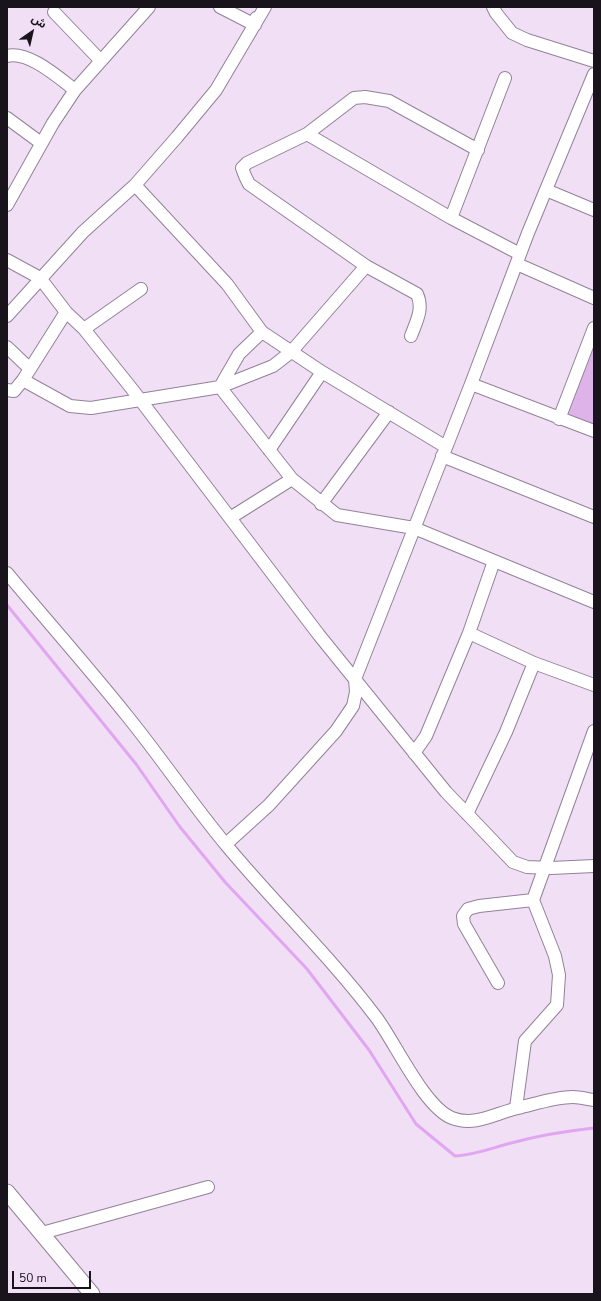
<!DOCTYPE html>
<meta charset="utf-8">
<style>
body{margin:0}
#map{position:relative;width:601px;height:1301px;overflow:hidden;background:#f1dff6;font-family:"Nunito Sans","Noto Sans Arabic",sans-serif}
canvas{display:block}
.frame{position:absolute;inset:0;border:8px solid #19131b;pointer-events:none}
.north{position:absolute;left:12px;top:12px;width:40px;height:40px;-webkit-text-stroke:3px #f1dff6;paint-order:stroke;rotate:34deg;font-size:11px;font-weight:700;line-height:16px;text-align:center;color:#19131b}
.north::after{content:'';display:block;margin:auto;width:14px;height:18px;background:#19131b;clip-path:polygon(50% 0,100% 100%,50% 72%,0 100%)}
.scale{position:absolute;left:12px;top:1271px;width:79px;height:18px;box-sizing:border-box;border:2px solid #19131b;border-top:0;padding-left:5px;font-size:12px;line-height:14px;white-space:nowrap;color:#19131b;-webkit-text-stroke:3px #f1dff6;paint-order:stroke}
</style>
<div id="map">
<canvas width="601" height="1301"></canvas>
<div class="frame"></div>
<div class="north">ش</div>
<div class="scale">50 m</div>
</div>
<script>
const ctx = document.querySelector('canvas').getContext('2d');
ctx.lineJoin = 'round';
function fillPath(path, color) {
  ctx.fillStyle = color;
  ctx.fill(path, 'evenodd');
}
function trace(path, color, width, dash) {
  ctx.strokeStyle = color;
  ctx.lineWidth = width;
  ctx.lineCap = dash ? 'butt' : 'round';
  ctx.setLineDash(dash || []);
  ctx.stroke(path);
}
fillPath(new Path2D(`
 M 594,343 L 594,427 L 566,417 Z`), '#deb3ea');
trace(new Path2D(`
 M 7,605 L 136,764 L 180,827 L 225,882 L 307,969 L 369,1050 L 416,1124 L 455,1156 C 476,1155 494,1147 515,1142 C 541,1135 567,1131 594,1128`), '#e0a6f1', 3);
const minor = new Path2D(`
 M 220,7 L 255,25 L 256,18
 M 493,7 L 496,13 L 512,33 L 527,40 L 594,61
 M 54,12 L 101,61
 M 7,56 C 28,50 59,78 75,90
 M 7,118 L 41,143
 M 307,134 L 451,218 L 520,254
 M 135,185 L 227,284 L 262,332 L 322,372 L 446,447
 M 546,190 L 594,210
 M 7,205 L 53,123 L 75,90 L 149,7
 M 451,218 L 505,78
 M 7,260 L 40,278 L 66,312 L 84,329 L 132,389 L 319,635 L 446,792 L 474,821 L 513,862 L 527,867 L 551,868 L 594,866
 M 517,264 L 594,298
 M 7,316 L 83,232 L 135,185 L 177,137 L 216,90 L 265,7
 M 84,329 L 141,289
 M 262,332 L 239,354 L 220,387 L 292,479 L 337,515 L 414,528 L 594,602
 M 411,336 C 416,322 424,309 417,294 L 366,266 L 249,184 L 245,176 L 242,168 L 247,163 L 307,134 L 354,98 L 365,97 L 389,101 L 478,150
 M 7,347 L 29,368
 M 23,380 L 70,406 L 91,408 L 220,387 L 273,366 L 291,352 L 366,266
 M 471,384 L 594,431
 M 7,390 L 14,391 L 23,380 L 66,312
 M 559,419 L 594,328
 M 269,450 L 322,372
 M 442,456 L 594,517
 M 321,504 L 389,412
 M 230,518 L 292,479
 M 494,561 L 469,633 L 534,663 L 594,685
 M 7,573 C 47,621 89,668 128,717 C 162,759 192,804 227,846 C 275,904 330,956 376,1017 C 395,1042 424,1107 452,1118 C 475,1127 496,1113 518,1108 C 535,1104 555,1097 573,1097 C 580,1097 587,1099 594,1100
 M 414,753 L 426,736 L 469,633
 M 467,814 L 506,732 L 534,663
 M 226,844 L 269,805 L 336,731 L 353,706 L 356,692 L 355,679 L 471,384 L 528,233 L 594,74
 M 498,983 L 464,924 L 463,916 L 468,909 L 479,906 L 533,900
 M 516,1108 L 525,1041 L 557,1005 L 559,975 L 555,956 L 533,900 L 594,731
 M 42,1233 L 208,1187`);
const major = new Path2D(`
 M 7,1192 L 92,1294`);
trace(minor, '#928297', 14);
trace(major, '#928297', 17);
trace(minor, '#fff', 12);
trace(major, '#fff', 15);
</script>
